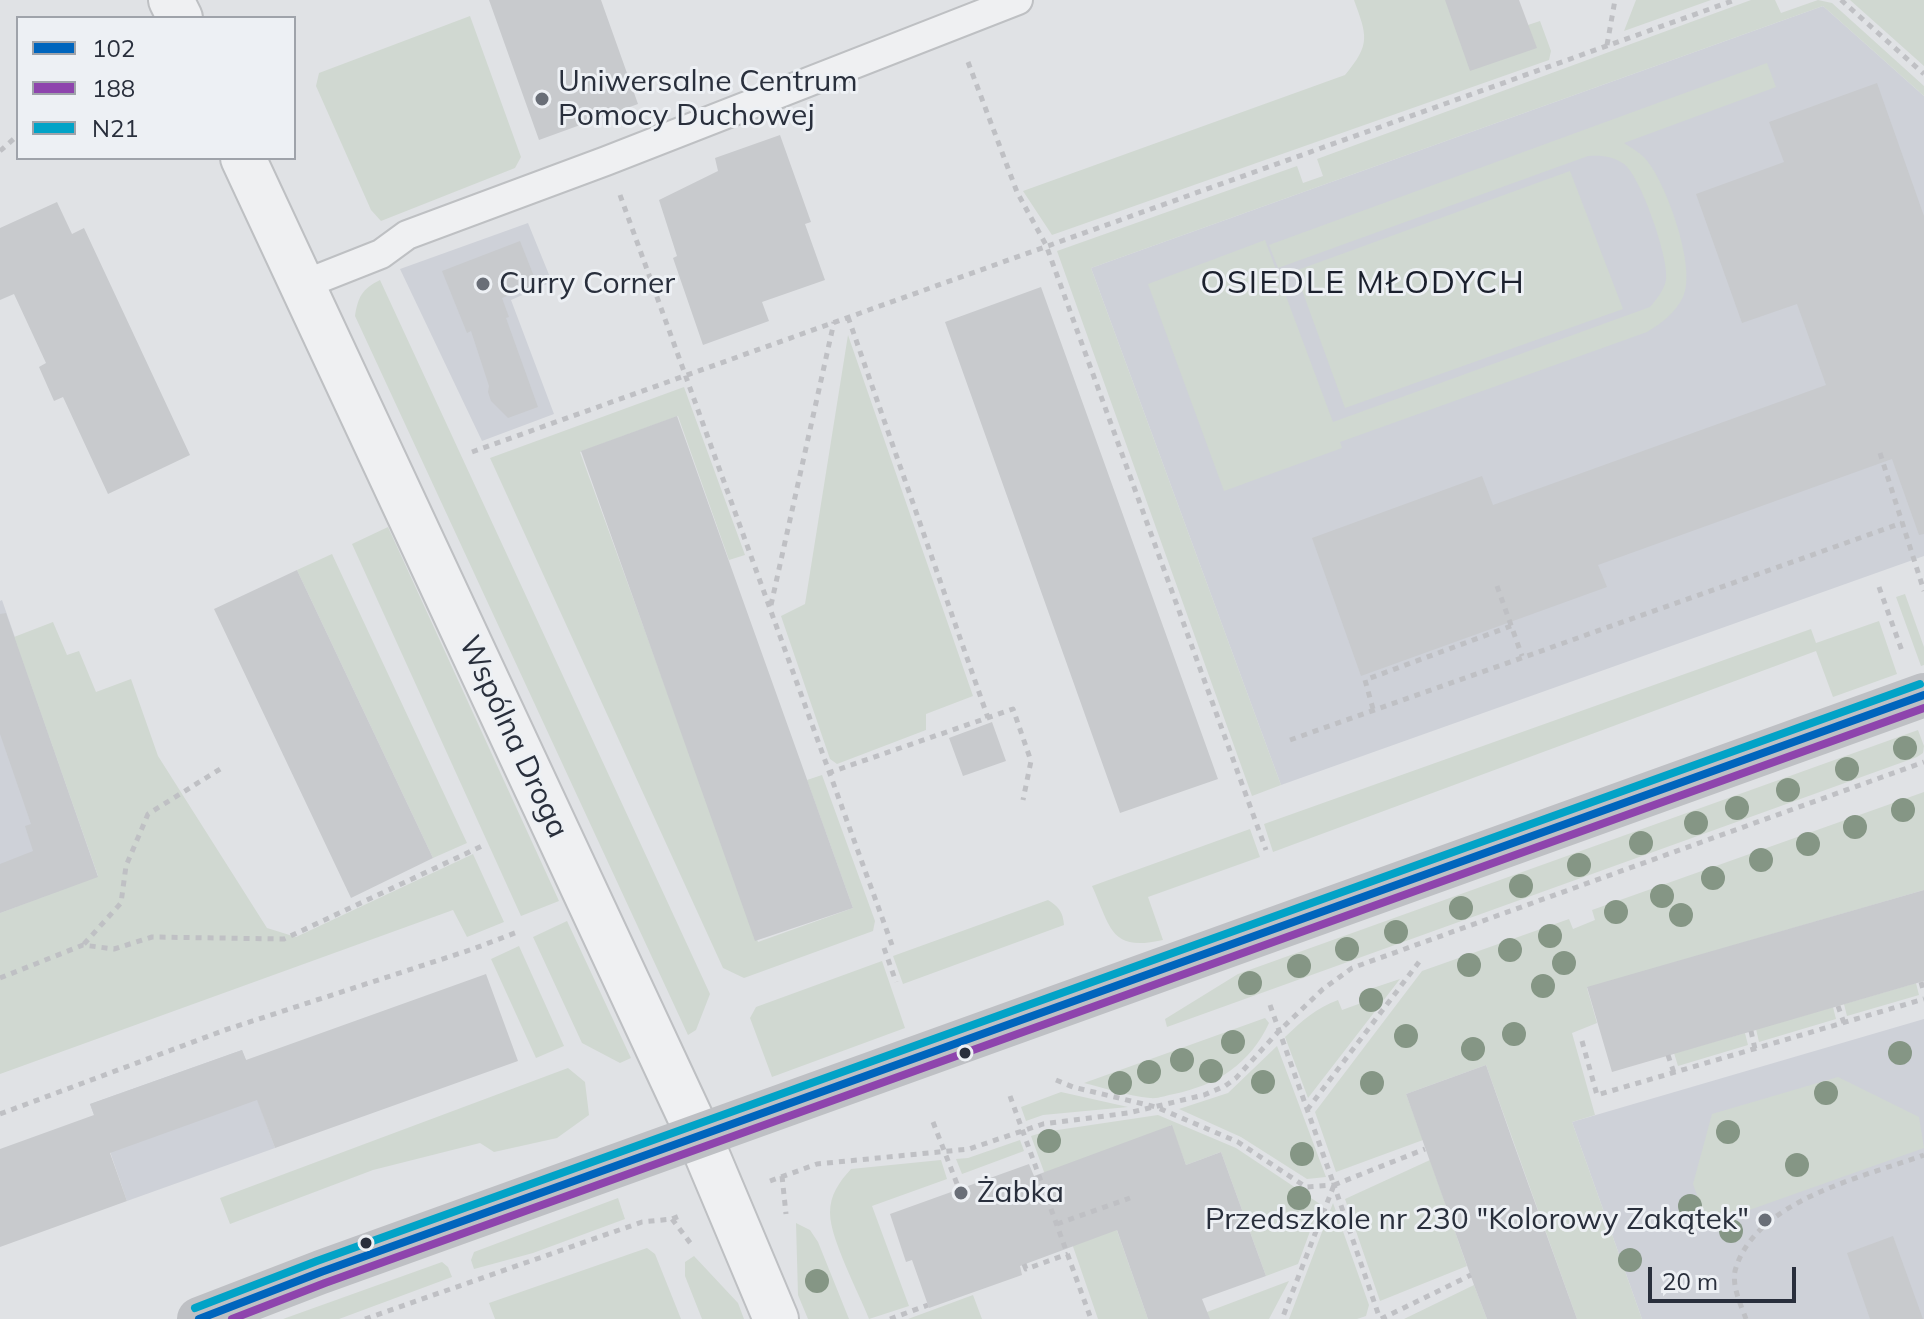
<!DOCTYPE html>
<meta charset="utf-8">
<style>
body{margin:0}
#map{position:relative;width:1924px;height:1319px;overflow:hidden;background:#e0e2e5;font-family:Mulish,sans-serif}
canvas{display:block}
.legend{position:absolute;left:16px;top:16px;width:280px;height:144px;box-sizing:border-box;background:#edf0f4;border:2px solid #9fa3aa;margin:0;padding:10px 14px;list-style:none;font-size:24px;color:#292f3c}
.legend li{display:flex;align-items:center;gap:16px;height:40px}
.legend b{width:40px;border:2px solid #9fa3aa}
.scale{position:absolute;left:1648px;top:1267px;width:148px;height:36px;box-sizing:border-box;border:4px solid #292f3c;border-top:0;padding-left:10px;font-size:24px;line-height:28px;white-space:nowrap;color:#292f3c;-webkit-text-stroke:6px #edf0f4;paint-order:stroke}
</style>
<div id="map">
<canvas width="1924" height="1319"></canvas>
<ul class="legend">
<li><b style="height:10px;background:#0065bd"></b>102</li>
<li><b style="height:10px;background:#8e44ad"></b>188</li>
<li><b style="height:10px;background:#02a3c7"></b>N21</li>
</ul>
<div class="scale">20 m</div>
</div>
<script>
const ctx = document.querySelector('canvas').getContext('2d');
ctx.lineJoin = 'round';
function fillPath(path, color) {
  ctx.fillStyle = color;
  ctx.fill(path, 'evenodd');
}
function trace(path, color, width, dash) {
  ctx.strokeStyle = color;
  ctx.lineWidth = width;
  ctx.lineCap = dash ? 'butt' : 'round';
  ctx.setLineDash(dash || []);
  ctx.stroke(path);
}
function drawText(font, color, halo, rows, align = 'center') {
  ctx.font = font + ' Mulish,sans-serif';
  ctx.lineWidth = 6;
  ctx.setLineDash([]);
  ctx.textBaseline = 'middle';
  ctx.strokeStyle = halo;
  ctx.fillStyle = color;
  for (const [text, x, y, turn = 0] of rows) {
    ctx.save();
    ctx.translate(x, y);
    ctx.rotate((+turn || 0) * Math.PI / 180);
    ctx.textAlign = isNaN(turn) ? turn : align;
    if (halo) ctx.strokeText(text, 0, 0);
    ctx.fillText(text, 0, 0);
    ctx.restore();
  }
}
fillPath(new Path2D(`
 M 1823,6 L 1924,96 L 1924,556 L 1281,785 L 1091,268 Z
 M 528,223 L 552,282 L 511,300 L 554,414 L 482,441 L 400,269 Z
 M 2,600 L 98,877 L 0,913 L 0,601 Z
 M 1924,1019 L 1924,1319 L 1642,1319 L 1572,1122 Z
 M 242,1050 L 246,1060 L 244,1062 L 275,1148 L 127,1201 L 97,1114 L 94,1115 L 90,1104 Z`), '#ced1d8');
fillPath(new Path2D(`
 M 1354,0 L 1445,0 L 1528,25 L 1540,21 L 1551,51 L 1549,60 L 1052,235 L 1023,191 L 1345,75 C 1371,44 1367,36 1354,0 Z
 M 1636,0 L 1711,0 L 1624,31 Z
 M 1751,0 L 1775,0 L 1781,13 L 1818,0 L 1832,3 L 1924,86 L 1924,96 L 1823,6 L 1091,268 L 1281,785 L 1252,796 L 1057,251 L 1297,166 L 1303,183 L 1323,176 L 1317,159 Z
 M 1850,0 L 1924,0 L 1924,66 Z
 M 470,16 L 521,157 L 515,168 L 381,221 L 371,210 L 316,86 L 319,73 Z
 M 1767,63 L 1776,87 L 1624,143 C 1633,149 1641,153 1648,162 C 1667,186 1697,269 1683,297 C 1675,313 1662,323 1647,332 L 1340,442 L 1342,448 L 1224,491 L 1148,284 L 1265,240 L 1333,422 L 1650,307 C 1657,299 1664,290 1666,280 C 1670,260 1640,175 1624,164 C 1612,156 1602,155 1588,156 L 1278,268 L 1269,245 Z
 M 1570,171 L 1623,309 L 1345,408 L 1295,271 Z
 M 380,280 L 710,994 L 696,1030 L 688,1035 L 355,316 C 358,297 362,289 380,280 Z
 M 848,335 L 973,696 L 926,714 L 926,730 L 837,764 L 830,759 L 781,616 L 805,604 Z
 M 684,387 L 745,555 L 729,560 L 678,416 L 580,452 L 758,942 L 853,908 L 807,780 L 822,775 L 875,921 L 873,931 L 744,978 L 723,968 L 490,458 Z
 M 388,527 L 559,901 L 521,916 L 352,544 Z
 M 332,554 L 467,843 L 433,858 L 297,570 Z
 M 1905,594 L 1924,647 L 1924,665 L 1921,666 L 1896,597 Z
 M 1879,621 L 1897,674 L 1833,697 L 1816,651 L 1273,852 L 1264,824 L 1811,629 L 1816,643 Z
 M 53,622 L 67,655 L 79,651 L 96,692 L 131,679 L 158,756 L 267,928 L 296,937 L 473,854 L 504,922 L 467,937 L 453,910 L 0,1074 L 0,913 L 98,876 L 14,637 Z
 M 1918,730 L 1924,746 L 1923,753 L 1917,757 L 1167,1027 L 1165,1019 L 1238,974 Z
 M 1924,792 L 1924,890 L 1587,988 L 1597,1023 L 1572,1033 L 1595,1115 L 1572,1122 L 1642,1319 L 1577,1319 L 1486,1065 L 1406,1094 L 1423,1140 L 1336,1172 L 1315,1112 L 1422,971 L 1569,919 L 1573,929 L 1595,920 L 1592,910 Z
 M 1250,829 L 1260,857 L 1148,897 L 1163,940 C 1110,952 1111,928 1092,886 Z
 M 1048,900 C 1059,907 1063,912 1064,925 L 903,984 L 893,956 Z
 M 567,921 L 631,1058 L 620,1063 L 582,1043 L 533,937 Z
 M 519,946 L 564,1046 L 536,1058 L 491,959 Z
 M 882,961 L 905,1028 L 772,1077 L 750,1018 L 756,1007 Z
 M 1400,979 L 1308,1098 L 1285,1037 C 1302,1021 1316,1008 1338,1000 L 1342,1010 L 1364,1002 L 1361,992 Z
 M 1916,983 L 1919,995 L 1847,1016 L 1844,1004 Z
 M 1833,1007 L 1836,1019 L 1759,1042 L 1756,1029 Z
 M 1265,1018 L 1269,1023 C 1250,1064 1217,1085 1174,1094 C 1167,1095 1158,1099 1150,1098 C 1128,1096 1105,1088 1084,1083 Z
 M 1745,1033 L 1748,1045 L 1678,1066 L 1674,1053 Z
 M 1277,1046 L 1326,1177 L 1307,1179 L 1241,1137 L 1179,1109 L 1228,1093 Z
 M 568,1068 L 585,1082 L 589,1115 L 557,1138 L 494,1152 L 480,1143 L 373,1170 L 230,1224 L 220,1198 Z
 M 1838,1077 L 1919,1117 L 1924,1148 L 1707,1225 L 1693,1184 L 1712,1114 Z
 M 1061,1092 L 1128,1107 L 1043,1115 L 1026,1121 L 1021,1107 Z
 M 1158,1115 L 1236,1148 L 1320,1204 L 1298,1264 L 1266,1276 L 1221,1152 L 1186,1165 L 1171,1125 L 1060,1216 L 1031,1136 L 1044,1132 Z
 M 1020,1140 L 1024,1151 L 962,1174 L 956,1159 L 968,1158 Z
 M 941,1160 L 947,1179 L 872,1206 L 909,1306 L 869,1319 C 859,1293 830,1239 830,1213 C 830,1195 839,1182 851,1169 Z
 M 1430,1160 L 1467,1266 L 1380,1301 L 1345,1199 Z
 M 618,1198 L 625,1219 L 533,1253 L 474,1269 L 471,1260 L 474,1252 Z
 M 1333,1203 L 1369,1305 L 1366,1316 L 1357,1319 L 1289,1319 Z
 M 1113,1219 L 1148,1319 L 1098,1319 L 1069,1235 Z
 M 796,1223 L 810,1230 L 818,1242 L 849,1319 L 808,1319 L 798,1295 Z
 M 647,1248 L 655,1254 L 681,1319 L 495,1319 L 489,1303 Z
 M 694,1256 L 738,1303 L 744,1319 L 702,1319 L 685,1276 L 685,1262 Z
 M 442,1262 L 448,1267 L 452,1277 L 339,1319 L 283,1319 Z
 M 1289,1281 L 1269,1319 L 1206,1319 L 1207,1312 Z
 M 1474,1285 L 1487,1319 L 1404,1319 Z
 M 973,1295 L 982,1319 L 908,1319 Z`), '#d0d8d1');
fillPath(new Path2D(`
 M 489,0 L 601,0 L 638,104 L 539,140 Z
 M 1445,0 L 1519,0 L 1537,48 L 1470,71 Z
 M 1877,83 L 1924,216 L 1924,534 L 1919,535 L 1892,459 L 1598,565 L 1607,587 L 1361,676 L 1312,538 L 1482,476 L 1493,505 L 1826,385 L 1797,304 L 1742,323 L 1696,194 L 1784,162 L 1769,122 Z
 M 780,135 L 811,222 L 805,224 L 825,280 L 762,302 L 769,321 L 703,345 L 673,258 L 677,256 L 659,200 L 718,171 L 715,158 Z
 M 57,202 L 72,234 L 84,228 L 190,455 L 108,494 L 63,397 L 54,401 L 39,367 L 46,363 L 14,294 L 0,300 L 0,228 Z
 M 520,241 L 537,284 L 502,298 L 509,317 L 506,318 L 538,407 L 508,418 L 491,401 L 488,392 L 489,386 L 471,331 L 467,333 L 442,271 Z
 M 1041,287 L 1218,779 L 1120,813 L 945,322 Z
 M 677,416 L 853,908 L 755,941 L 581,451 Z
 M 297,570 L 433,858 L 351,898 L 214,609 Z
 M 6,613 L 98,877 L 0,913 L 0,864 L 33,851 L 25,826 L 31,824 L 0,734 L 0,614 Z
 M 992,722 L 1006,761 L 963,776 L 949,738 Z
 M 1924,890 L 1924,981 L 1612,1072 L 1587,987 Z
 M 486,974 L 518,1061 L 275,1148 L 257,1100 L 110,1153 L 127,1201 L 0,1247 L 0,1149 L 94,1115 L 90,1104 L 242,1050 L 246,1060 Z
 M 1486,1065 L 1512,1139 L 1577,1319 L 1487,1319 L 1474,1285 L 1406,1094 Z
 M 1172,1125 L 1186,1165 L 1221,1152 L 1266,1276 L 1202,1299 L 1210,1319 L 1148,1319 L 1117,1230 L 1020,1266 L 1022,1275 L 929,1308 L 912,1260 L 906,1262 L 890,1214 L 1029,1164 L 1034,1176 Z
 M 1893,1236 L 1923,1319 L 1870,1319 L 1847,1253 Z`), '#c8cacd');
const lane = new Path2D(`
 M 300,286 L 381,254 L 407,235 L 606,161 L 1018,0`);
const street = new Path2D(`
 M 171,0 L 180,18
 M 243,158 L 699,1136 L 776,1319`);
trace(lane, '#bec0c3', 32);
trace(street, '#bec0c3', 48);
trace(new Path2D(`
 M 1841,0 L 1924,74
 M 1607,45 L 1615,0
 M 968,62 L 1017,192 L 1046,245 L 1266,850
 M 0,151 L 18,135
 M 620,195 L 892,945
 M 848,317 L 988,718
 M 472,452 L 1735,0
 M 1880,453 L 1924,591
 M 1497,586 L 1522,656
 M 1879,587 L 1902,651
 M 771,605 L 834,322
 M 1373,709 L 1365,680 L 1511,626
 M 1290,740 L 1902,523
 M 828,773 L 1013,709 L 1031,761 L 1023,800
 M 84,944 L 121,903 L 126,866 L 148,814 L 225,766
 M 884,948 L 896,982
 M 0,978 L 83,945 L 114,949 L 152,937 L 284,939 L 482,846
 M 1921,982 L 1924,993
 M 1270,1005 L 1334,1185 L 1282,1319
 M 1838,1006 L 1844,1023
 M 1751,1031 L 1755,1049
 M 1582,1041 L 1597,1095 L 1924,999
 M 1668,1055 L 1674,1073
 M 1056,1080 L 1073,1087 L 1156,1107 L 1238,1142 L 1306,1187 L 1334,1185 L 1380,1319
 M 1010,1096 L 1091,1319
 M 1307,1110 L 1419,962
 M 0,1114 L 225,1030 L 473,949 L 520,931
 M 933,1122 L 959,1189
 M 782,1176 L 786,1214
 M 770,1181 L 817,1164 L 969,1149 L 1043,1124 L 1128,1113 L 1204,1095 L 1225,1086 L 1236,1078 L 1278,1032 L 1323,989 L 1352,968 L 1924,762
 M 1334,1185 L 1425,1149
 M 672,1219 L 691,1244
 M 1057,1224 L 1130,1198
 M 1024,1264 L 1026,1269 L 1068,1254
 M 365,1319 L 642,1222 L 672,1219 L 682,1215
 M 890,1319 L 928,1305
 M 1381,1319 L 1471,1275
 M 1746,1319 C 1741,1305 1732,1287 1735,1271 C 1754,1200 1864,1177 1924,1155`), '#bfc0c4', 5, [6, 6]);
trace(lane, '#eff0f2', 28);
trace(street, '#eff0f2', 44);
trace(new Path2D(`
 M 199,1319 L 321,1272 L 1924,695`), '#bec0c4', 44);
trace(new Path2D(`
 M 199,1319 L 321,1272 L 1924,695`), '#0065bd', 8);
trace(new Path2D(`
 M 232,1319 L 325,1283 L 1924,708`), '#8e44ad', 8);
trace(new Path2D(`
 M 195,1308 L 317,1261 L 1920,684`), '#02a3c7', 8);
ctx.fillStyle = '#859685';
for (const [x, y] of [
 [1905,748],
 [1847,769],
 [1788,790],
 [1737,808],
 [1903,810],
 [1696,823],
 [1855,827],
 [1641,843],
 [1808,844],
 [1761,860],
 [1579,865],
 [1713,878],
 [1521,886],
 [1662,896],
 [1461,908],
 [1616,912],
 [1681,915],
 [1396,932],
 [1550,936],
 [1347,949],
 [1510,950],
 [1564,963],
 [1469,965],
 [1299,966],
 [1250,983],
 [1543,986],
 [1371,1000],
 [1514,1034],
 [1406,1036],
 [1233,1042],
 [1473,1049],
 [1900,1053],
 [1182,1060],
 [1211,1071],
 [1149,1072],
 [1263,1082],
 [1120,1083],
 [1372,1083],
 [1826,1093],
 [1728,1132],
 [1049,1141],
 [1302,1154],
 [1797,1165],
 [1299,1198],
 [1690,1206],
 [1731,1231],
 [1630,1260],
 [817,1281]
]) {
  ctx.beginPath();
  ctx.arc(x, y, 12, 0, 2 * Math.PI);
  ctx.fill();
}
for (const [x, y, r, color] of [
 [542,99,8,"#696e77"],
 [483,284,8,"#696e77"],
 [965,1053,7,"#292f3c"],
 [961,1193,8,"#696e77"],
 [1765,1220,8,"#696e77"],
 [366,1243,7,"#292f3c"]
]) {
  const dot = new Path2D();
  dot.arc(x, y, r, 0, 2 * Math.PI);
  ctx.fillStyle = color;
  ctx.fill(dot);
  trace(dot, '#edf0f4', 3);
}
drawText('30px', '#292f3c', '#edf0f4', [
 ["Uniwersalne Centrum",558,82],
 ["Pomocy Duchowej",558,116],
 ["Curry Corner",499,284],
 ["Żabka",977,1193],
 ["Przedszkole nr 230 \"Kolorowy Zakątek\"",1749,1220,"right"]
], 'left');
drawText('30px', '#292f3c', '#edf0f4', [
 ["Wspólna Droga",513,737,65]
]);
ctx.letterSpacing = '2px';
drawText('32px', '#1b202d', '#edf0f4', [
 ["OSIEDLE MŁODYCH",1363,283]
]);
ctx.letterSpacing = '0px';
</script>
